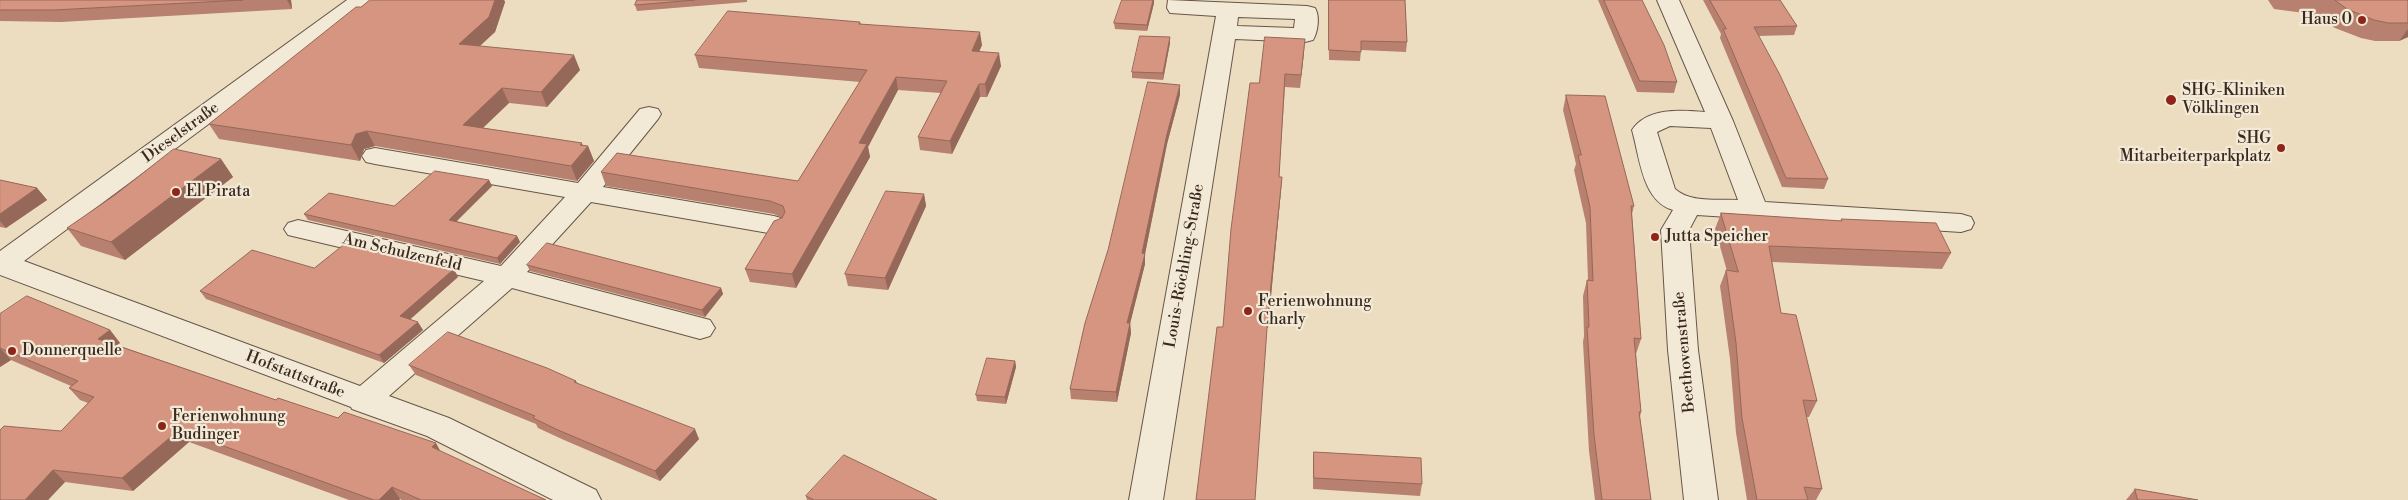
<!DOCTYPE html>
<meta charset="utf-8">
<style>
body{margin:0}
canvas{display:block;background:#ecddc1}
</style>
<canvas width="2408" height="500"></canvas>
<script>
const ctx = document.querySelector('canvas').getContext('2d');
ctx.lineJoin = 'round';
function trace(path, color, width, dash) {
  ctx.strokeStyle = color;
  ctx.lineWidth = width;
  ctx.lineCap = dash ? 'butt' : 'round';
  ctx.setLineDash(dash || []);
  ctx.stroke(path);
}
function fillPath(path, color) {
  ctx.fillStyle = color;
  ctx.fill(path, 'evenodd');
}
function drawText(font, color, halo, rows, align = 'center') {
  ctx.font = font + ' "Libre Bodoni",serif';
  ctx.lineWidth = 4.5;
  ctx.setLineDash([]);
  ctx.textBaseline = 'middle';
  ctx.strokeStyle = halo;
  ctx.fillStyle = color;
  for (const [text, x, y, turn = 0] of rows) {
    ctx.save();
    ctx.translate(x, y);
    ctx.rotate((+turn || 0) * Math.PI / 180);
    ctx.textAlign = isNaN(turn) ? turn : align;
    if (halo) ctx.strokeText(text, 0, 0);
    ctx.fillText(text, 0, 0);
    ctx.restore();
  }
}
const minor = new Path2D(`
 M 347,0 L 372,0 L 369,5 L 24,261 L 360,386 L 484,281 L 288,235 L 284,229 L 288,223 L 298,220 L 501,266 L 565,197 L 375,164 L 366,162 L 362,156 L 366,150 L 375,148 L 578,183 L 640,109 L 649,107 L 658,109 L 661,114 L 658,119 L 603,187 L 774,216 L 784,219 L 787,225 L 784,231 L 774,234 L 591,202 L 527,272 L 710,320 L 715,328 L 710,336 L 700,339 L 512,288 L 389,396 L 449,418 L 596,490 L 601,500 L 553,500 L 427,436 L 352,409 L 351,407 L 0,275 L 0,251 Z
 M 1168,0 L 1307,6 L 1315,8 C 1320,16 1318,32 1313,40 L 1305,42 L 1235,39 L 1163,500 L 1129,500 L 1216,16 L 1170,13 L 1167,8 ZM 1238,17 L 1295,19 L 1294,28 L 1237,26 Z
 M 1657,0 L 1679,0 L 1733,121 L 1765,202 L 1961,214 L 1971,217 L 1974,223 L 1971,229 L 1961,232 L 1697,215 L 1689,230 L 1698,350 L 1718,500 L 1684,500 L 1668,350 L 1661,230 L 1673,210 C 1642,201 1640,158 1632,130 C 1647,107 1681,110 1705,112 ZM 1670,126 L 1711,128 L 1738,200 C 1718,199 1690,203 1675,189 L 1657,132 Z`);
trace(minor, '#665648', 2);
fillPath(minor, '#f3e9d7');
fillPath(new Path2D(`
 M 0,0 L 291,0 L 292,9 L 61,22 L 0,21 Z
 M 370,0 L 504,0 L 505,2 L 495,32 L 479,46 L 580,70 L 547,107 L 509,103 L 483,128 L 582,143 L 582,145 L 588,146 L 594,161 L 577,181 L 375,146 L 364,149 L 360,161 L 219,139 L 209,124 Z
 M 637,0 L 747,0 L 747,2 L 637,11 L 635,5 Z
 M 1328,0 L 1405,0 L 1407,42 L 1406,52 L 1361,50 L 1360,61 L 1329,60 Z
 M 1598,0 L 1642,0 L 1677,82 L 1674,93 L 1637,92 Z
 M 1703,0 L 1780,0 L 1797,26 L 1794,35 L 1758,36 L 1828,179 L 1824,189 L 1782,187 L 1720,38 L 1721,34 Z
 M 2268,0 L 2408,0 L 2408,37 L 2399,41 L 2375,41 L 2361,38 L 2335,28 L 2319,15 L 2274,9 Z
 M 1154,3 L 1147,31 L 1115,29 L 1114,23 Z
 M 860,22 L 861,24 L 982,45 L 979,51 L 1001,66 L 987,97 L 980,97 L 952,154 L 920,150 L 918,137 L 941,93 L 898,90 L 868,147 L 870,157 L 796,288 L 750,282 L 745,269 L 782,218 L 774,214 L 606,186 L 601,172 L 798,181 L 860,82 L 699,68 L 695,55 Z
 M 1170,37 L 1170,43 L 1163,80 L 1132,78 L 1132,72 Z
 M 1304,52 L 1300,88 L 1285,87 L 1279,177 L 1282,177 L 1281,190 L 1268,328 L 1223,327 L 1259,83 Z
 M 1180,95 L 1167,144 L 1145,254 L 1145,264 L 1130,323 L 1131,333 L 1117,402 L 1071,399 L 1070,389 Z
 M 1566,95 L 1634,206 L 1632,214 L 1641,339 L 1636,354 L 1641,412 L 1640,417 L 1651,500 L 1595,500 L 1589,451 L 1583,342 L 1584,336 L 1583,296 L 1587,280 L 1588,280 L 1586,223 L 1574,170 L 1576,164 L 1563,110 Z
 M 221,159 L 233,177 L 125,260 L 81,246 L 67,228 Z
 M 0,180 L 37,188 L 47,200 L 6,228 L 0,227 Z
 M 489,180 L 492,186 L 456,221 L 517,236 L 520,242 L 500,264 L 308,220 L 304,214 L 394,206 Z
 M 924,194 L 926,206 L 888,290 L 848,286 L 845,274 Z
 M 1721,213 L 1841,221 L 1841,219 L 1951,253 L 1942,269 L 1772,262 L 1781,313 L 1817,401 L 1809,417 L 1806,417 L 1822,489 L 1816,500 L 1747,500 L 1736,433 L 1730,359 L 1720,286 L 1726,270 L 1727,271 L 1715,229 Z
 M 527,265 L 721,288 L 723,294 L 705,317 L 530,271 Z
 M 458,277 L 410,319 L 423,330 L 384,363 L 206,299 L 200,291 Z
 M 0,314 L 110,330 L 120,343 L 117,345 L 276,400 L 338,418 L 440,451 L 546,500 L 402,500 L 400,499 L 399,500 L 349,500 L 189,442 L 133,491 L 65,482 L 48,500 L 0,500 L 61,431 L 88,403 L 80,400 L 69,388 L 71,386 L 11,360 L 0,367 Z
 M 1015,361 L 1016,367 L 1006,404 L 977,401 L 976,395 Z
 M 409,365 L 576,381 L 578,384 L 699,439 L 660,481 L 564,440 L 538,428 L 536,424 L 416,375 Z
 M 1314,452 L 1422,484 L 1420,496 L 1313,489 L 1313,464 Z
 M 2135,489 L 2198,500 L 2126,500 Z
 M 806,496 L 937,500 L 807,500 Z`), '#b8806e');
fillPath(new Path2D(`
 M 287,0 L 291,0 L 292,9 Z
 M 495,0 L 504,0 L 505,2 L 495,32 L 466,59 L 459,44 Z
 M 1153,0 L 1154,0 L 1154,3 L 1147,31 L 1147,25 Z
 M 2408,29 L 2408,37 L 2399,41 Z
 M 980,32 L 982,45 L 974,64 L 972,51 Z
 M 1170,37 L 1170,43 L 1163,80 L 1163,73 Z
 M 1305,39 L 1304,52 L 1300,88 L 1301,75 Z
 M 999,53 L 1001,66 L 987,97 L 985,84 Z
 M 574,55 L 580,70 L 547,107 L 541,92 Z
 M 896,77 L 898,90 L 868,147 L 870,157 L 796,288 L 792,274 L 859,143 Z
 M 979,84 L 980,97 L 952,154 L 950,141 Z
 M 1180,85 L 1180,95 L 1167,144 L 1145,254 L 1145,264 L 1128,332 L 1127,323 L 1142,253 L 1167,134 Z
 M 502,88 L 509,103 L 470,140 L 463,125 Z
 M 367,131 L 375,146 L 364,149 L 360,161 L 351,145 L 356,134 Z
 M 582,143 L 584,150 L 588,146 L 594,161 L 577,181 L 571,166 Z
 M 221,159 L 233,177 L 125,260 L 111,242 Z
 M 1282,177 L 1281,190 L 1268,328 L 1268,314 Z
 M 489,180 L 492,186 L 452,226 L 449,220 Z
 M 37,188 L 47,200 L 6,228 L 0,221 L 0,214 Z
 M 924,194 L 926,206 L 888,290 L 885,278 Z
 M 517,236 L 520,242 L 500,264 L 497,258 Z
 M 454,269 L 458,277 L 405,324 L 400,316 Z
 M 721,288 L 723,294 L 705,317 L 702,310 Z
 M 418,322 L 423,330 L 384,363 L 379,355 Z
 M 1130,323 L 1131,333 L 1117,402 L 1116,392 Z
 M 110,330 L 120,343 L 109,351 L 98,339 Z
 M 0,348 L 11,360 L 0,367 Z
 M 1015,361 L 1016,367 L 1006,404 L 1005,397 Z
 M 695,429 L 699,439 L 660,481 L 655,471 Z
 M 179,430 L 189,442 L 133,491 L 122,478 Z
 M 436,443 L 443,456 L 432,447 Z
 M 53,470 L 65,482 L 48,500 L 25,500 Z
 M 392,487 L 400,499 L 399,500 L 379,500 Z`), '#96685a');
const building = new Path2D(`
 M 0,0 L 243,0 L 54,10 L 0,10 Z
 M 370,0 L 495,0 L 489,17 L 459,44 L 574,55 L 541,92 L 502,88 L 463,125 L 582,143 L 580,145 L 588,146 L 571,166 L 367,131 L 356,134 L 351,145 L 209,124 L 356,7 L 361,7 Z
 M 637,0 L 695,0 L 635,5 Z
 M 1122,0 L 1153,0 L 1147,25 L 1114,23 Z
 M 1329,0 L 1405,0 L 1407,42 L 1361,41 L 1361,52 L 1329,50 Z
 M 1604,0 L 1642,0 L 1664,45 L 1677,82 L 1640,81 Z
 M 1710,0 L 1780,0 L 1797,26 L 1754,27 L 1780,75 L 1828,179 L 1786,178 L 1723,29 L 1726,29 Z
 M 2335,0 L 2408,0 L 2408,23 L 2388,23 L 2374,20 L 2347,9 Z
 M 728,11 L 860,22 L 859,24 L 980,32 L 972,51 L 999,53 L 985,84 L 979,84 L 950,141 L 918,137 L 947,81 L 896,77 L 859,143 L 867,144 L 792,274 L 745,269 L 774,221 L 782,218 L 785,212 L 783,206 L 770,201 L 601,172 L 617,153 L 798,181 L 867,70 L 695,55 Z
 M 1140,36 L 1170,37 L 1163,73 L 1132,72 Z
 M 1265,37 L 1305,39 L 1301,75 L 1285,74 L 1279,177 L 1282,177 L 1268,314 L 1255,500 L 1196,500 L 1217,327 L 1223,327 L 1231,229 L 1250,83 L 1259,83 Z
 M 1148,82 L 1180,85 L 1167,134 L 1142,253 L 1145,254 L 1127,323 L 1130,323 L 1116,392 L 1070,389 L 1085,323 L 1108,250 Z
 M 1566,95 L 1605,96 L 1634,206 L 1631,206 L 1641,339 L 1634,338 L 1641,412 L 1639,412 L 1651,500 L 1602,500 L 1594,435 L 1587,327 L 1589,327 L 1587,280 L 1593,281 L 1590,207 L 1578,155 L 1581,155 Z
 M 174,149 L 221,159 L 111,242 L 67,228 L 115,195 Z
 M 435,171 L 489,180 L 449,220 L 517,236 L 497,258 L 304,214 L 329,193 L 394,206 Z
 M 0,180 L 37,188 L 0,214 Z
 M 886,191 L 924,194 L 885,278 L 845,274 Z
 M 1721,213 L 1842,221 L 1841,219 L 1936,223 L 1951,253 L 1769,246 L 1781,313 L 1796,315 L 1817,401 L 1803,400 L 1822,489 L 1804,487 L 1808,500 L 1757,500 L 1742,418 L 1736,343 L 1726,270 L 1738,272 Z
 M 547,243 L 721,288 L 702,310 L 527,265 Z
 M 345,244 L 454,269 L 400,316 L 418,322 L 379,355 L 200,291 L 252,250 L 314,268 Z
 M 27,296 L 110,330 L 98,339 L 276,400 L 278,398 L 338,418 L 344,412 L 436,443 L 432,447 L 546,500 L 421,500 L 392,487 L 379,500 L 374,500 L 179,430 L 122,478 L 53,470 L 25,500 L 0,500 L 0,430 L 4,426 L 61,431 L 94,397 L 69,388 L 78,381 L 0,348 L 0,314 Z
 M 448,332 L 547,368 L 576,381 L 574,382 L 695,429 L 655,471 L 558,430 L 533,418 L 535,416 L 409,365 Z
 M 987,358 L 1015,361 L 1005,397 L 976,395 Z
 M 1314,452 L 1421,458 L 1422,484 L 1314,478 Z
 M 844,455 L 937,500 L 814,500 L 806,496 Z
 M 2135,489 L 2198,500 L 2138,500 Z`);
fillPath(building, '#d69580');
trace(building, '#96685a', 1);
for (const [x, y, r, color] of [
 [2362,20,5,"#8f2418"],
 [2171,100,6,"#8f2418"],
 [2281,148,5,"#8f2418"],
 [176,192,5,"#8f2418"],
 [1655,237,5,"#8f2418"],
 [1248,311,5,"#8f2418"],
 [12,351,5,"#8f2418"],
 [162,426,5,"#8f2418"]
]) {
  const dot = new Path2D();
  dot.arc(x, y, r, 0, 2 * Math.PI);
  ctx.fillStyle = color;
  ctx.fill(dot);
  trace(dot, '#f3e9d7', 2);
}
drawText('16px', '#39291f', '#f3e9d7', [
 ["Haus 0",2352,20,"right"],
 ["SHG-Kliniken",2182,91],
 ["Völklingen",2182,109],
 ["SHG",2271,139,"right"],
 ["Mitarbeiterparkplatz",2271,157,"right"],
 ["El Pirata",186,192],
 ["Jutta Speicher",1665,237],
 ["Ferienwohnung",1258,302],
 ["Charly",1258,320],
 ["Donnerquelle",22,351],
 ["Ferienwohnung",172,417],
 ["Budinger",172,435]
], 'left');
drawText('16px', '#39291f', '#f3e9d7', [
 ["Dieselstraße",181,133,-36],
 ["Am Schulzenfeld",402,253,13],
 ["Louis-Röchling-Straße",1185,266,-80],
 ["Beethovenstraße",1685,352,-95],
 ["Hofstattstraße",295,375,21]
]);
</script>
